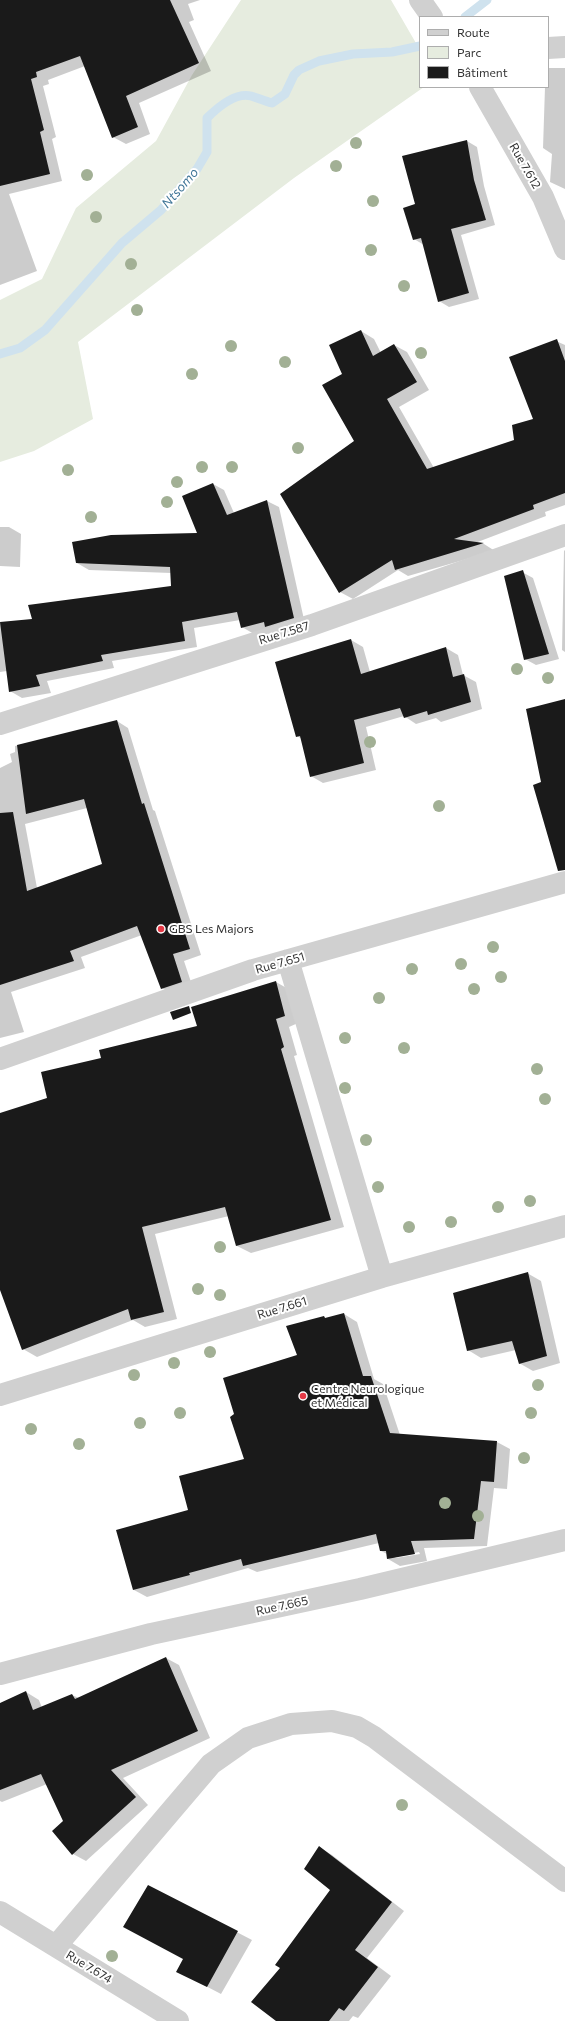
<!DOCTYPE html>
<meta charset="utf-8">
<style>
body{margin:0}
#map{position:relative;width:565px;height:2021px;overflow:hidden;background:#fff;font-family:Commissioner,sans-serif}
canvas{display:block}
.legend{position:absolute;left:419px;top:16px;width:130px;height:72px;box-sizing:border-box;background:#fff;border:1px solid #adadad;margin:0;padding:5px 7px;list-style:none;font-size:12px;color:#333}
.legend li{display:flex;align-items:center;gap:8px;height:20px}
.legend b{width:20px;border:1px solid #adadad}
</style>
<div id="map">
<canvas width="565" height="2021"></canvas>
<ul class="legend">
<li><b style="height:5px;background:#d0d0d0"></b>Route</li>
<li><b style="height:11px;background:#e6ecdf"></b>Parc</li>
<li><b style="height:11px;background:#1a1a1a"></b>Bâtiment</li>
</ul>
</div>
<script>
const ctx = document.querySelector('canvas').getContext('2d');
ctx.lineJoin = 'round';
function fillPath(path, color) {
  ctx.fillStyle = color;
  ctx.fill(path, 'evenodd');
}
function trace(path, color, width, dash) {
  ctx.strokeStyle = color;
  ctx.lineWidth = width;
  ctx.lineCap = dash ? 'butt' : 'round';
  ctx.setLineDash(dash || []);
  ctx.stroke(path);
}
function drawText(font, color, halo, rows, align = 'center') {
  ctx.font = font + ' Commissioner,sans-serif';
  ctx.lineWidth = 4;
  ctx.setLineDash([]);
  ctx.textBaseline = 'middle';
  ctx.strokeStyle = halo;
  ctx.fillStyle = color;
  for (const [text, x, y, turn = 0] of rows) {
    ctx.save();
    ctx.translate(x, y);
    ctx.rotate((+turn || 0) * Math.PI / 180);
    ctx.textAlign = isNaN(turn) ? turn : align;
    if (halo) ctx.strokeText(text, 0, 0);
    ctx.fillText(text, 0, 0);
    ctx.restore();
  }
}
fillPath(new Path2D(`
 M 241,0 L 391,0 L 420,50 L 420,87 L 424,87 L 294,178 L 78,342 L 93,419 L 34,451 L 0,462 L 0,300 L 42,279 L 76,208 L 156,141 L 192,75 Z`), '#e6ecdf');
fillPath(new Path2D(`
 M 0,0 L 200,0 L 188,4 L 194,20 L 189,22 L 211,71 L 139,103 L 150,134 L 126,144 L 113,137 L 85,66 L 48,80 L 49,84 L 43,86 L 56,137 L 52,139 L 62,181 L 9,194 L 37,271 L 0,285 Z
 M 548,68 L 565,68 L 565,189 L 550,182 L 552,154 L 543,148 L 545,87 L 548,87 Z
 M 467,141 L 477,147 L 484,186 L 495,225 L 461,235 L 479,299 L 449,307 L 439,301 L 424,245 L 414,239 L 416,205 Z
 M 361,331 L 374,339 L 381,353 L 394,345 L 407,352 L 429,390 L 399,407 L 434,468 L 515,441 L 535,419 L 556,341 L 565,345 L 565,505 L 545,512 L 546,516 L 475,543 L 484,544 L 495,551 L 408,576 L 398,570 L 353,599 L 340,592 L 355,442 L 344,374 Z
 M 213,484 L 224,490 L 234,513 L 267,501 L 279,507 L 305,624 L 254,634 L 242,627 L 240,620 L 194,628 L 197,647 L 112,661 L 114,668 L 47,681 L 51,693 L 22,698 L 10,691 L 7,671 L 0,672 L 0,623 L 33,620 L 172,587 L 171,573 L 89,570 L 77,563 L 199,534 Z
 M 0,527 L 9,527 L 21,534 L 20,567 L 0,566 Z
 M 564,550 L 565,551 L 565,652 L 562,650 Z
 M 522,572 L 533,578 L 559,659 L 536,665 L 525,659 Z
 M 351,640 L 363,647 L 370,672 L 446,648 L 458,655 L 463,675 L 476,682 L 482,709 L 441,722 L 436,718 L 416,724 L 404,716 L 366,727 L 376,770 L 323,783 L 311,776 L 302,739 L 297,736 Z
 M 117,721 L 128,728 L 153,810 L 155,811 L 201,955 L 184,961 L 193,988 L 173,995 L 162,988 L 142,935 L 81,957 L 85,968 L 11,992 L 24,1032 L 0,1038 L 0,768 L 12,762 L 10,754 L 15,752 L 15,746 ZM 87,808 L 103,864 L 37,888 L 25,824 Z
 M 276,982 L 290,990 L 298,1023 L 289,1027 L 297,1055 L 294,1056 L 344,1227 L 251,1253 L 237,1246 L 229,1216 L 155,1234 L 177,1319 L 145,1327 L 133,1320 L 37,1357 L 23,1349 L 0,1287 L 0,1114 L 48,1098 L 103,1059 L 199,1026 Z
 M 527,1273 L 541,1281 L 560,1363 L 533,1371 L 519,1363 L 516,1350 L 481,1358 L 468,1350 Z
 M 344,1314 L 357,1322 L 374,1379 L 383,1384 L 400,1435 L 497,1442 L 510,1449 L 507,1489 L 494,1488 L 487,1546 L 424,1548 L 427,1561 L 400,1566 L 388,1559 L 387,1554 L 381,1551 L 379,1543 L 257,1572 L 248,1568 L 147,1597 L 134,1590 L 190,1511 L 245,1460 L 299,1355 L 324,1317 L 327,1319 ZM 419,1552 L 420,1554 L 396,1558 L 394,1557 Z
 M 166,1658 L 179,1665 L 210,1738 L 123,1778 L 148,1805 L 86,1861 L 73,1854 L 64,1821 L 47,1784 L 2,1802 L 0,1801 L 0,1704 L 26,1692 L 39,1700 L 42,1708 L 72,1695 L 79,1698 Z
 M 319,1847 L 332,1855 L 404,1911 L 367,1958 L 391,1976 L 358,2018 L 353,2016 L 349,2021 L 277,2021 L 282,1968 L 331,1890 Z
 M 148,1886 L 252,1940 L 221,1994 L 177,1971 L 184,1959 Z`), '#0003');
trace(new Path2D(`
 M 465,17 L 487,0
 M 0,354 L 20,348 L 45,330 L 122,243 L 161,210 L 197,169 L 207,152 L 207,118 C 217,108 235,92 251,96 C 258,98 264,101 272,103 L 285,94 L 294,75 L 299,70 L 319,61 L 353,54 L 392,52 L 420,46`), '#cfe2ee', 9);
fillPath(new Path2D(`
 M 0,0 L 170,0 L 199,63 L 126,96 L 138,127 L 112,138 L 80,56 L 36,72 L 37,77 L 31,79 L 44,130 L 40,132 L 50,174 L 0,186 Z
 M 467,140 L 474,180 L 486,220 L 451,229 L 469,293 L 438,302 L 421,238 L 413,240 L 403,208 L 415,204 L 402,156 Z
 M 361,330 L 373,356 L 394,344 L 417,382 L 387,399 L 427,469 L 514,440 L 512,425 L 533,419 L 509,357 L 557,339 L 565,361 L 565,493 L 533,505 L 534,509 L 454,539 L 484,543 L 395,570 L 392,560 L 339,593 L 280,494 L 354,441 L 322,385 L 342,374 L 329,345 Z
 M 213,483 L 227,515 L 267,500 L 294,618 L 265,627 L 264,622 L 241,628 L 237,612 L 182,622 L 185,641 L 101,655 L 103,661 L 36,675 L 40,686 L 9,692 L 0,622 L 32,619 L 28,605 L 171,586 L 170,567 L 76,563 L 72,542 L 111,535 L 197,533 L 182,496 Z
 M 523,570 L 549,654 L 524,660 L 504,576 Z
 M 351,639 L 361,674 L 446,647 L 453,677 L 464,674 L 471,702 L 428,715 L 427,711 L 404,718 L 400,708 L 354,720 L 364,763 L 310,777 L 300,736 L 296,737 L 275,662 Z
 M 565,699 L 565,870 L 558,871 L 533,785 L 541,782 L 526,709 Z
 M 117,720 L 142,804 L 144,803 L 190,949 L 173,954 L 182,982 L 161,989 L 137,926 L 70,951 L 74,961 L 0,985 L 0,813 L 13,812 L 27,891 L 102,864 L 84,799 L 26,814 L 17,745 Z
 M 276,981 L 285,1016 L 276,1019 L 284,1047 L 281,1049 L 331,1220 L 236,1246 L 225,1207 L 142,1227 L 164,1312 L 131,1320 L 128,1309 L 22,1350 L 0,1290 L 0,1113 L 47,1098 L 41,1072 L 101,1058 L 99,1050 L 197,1026 L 191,1007 Z
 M 189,1006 L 191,1013 L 173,1020 L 170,1012 Z
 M 528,1272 L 547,1356 L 519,1364 L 512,1341 L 467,1351 L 453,1293 Z
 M 344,1313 L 363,1376 L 371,1376 L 390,1433 L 497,1441 L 494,1482 L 481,1481 L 474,1539 L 411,1541 L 415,1554 L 387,1559 L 386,1551 L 380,1551 L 376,1534 L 243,1566 L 241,1559 L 189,1573 L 190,1575 L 133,1590 L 116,1530 L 188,1510 L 179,1476 L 244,1459 L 230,1417 L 234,1414 L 223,1378 L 297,1355 L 286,1326 L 324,1316 L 325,1318 Z
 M 166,1657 L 198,1731 L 111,1770 L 136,1797 L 72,1855 L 52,1831 L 63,1821 L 41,1774 L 0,1790 L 0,1703 L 26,1691 L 33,1710 L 72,1694 L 75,1699 Z
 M 319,1846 L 392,1902 L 355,1950 L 378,1967 L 344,2011 L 339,2008 L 329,2021 L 276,2021 L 251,2002 L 280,1968 L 275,1965 L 330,1890 L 304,1869 Z
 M 148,1885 L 238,1931 L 207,1987 L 176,1972 L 183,1959 L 123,1927 Z`), '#1a1a1a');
trace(new Path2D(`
 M 420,0 L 432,17
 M 548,48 L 565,47
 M 480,87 L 543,197 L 565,249
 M 0,724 L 312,625 L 565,535
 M 288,960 L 382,1277
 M 0,1059 L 253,970 L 565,882
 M 0,1395 L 382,1277 L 565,1226
 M 0,1674 L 151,1634 L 360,1589 L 565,1540
 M 0,1912 L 178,2021
 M 56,1946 L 211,1764 L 248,1738 L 291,1724 L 332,1721 L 357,1727 L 374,1737 L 565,1881`), '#d0d0d0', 22);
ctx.fillStyle = '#a2b095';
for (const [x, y] of [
 [356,143],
 [336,166],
 [87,175],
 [373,201],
 [96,217],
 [371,250],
 [131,264],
 [404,286],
 [137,310],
 [231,346],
 [421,353],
 [285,362],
 [192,374],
 [298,448],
 [202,467],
 [232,467],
 [68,470],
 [177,482],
 [167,502],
 [91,517],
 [517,669],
 [548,678],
 [370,742],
 [439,806],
 [493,947],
 [461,964],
 [412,969],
 [501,977],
 [474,989],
 [379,998],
 [345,1038],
 [404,1048],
 [537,1069],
 [345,1088],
 [545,1099],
 [366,1140],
 [378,1187],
 [530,1201],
 [498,1207],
 [451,1222],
 [409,1227],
 [220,1247],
 [198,1289],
 [220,1295],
 [210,1352],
 [174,1363],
 [134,1375],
 [538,1385],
 [180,1413],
 [531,1413],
 [140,1423],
 [31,1429],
 [79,1444],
 [524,1458],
 [445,1503],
 [478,1516],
 [402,1805],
 [112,1956]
]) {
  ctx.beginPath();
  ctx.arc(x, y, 6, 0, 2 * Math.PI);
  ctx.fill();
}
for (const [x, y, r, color] of [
 [161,929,4,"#e63946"],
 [303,1396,4,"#e63946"]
]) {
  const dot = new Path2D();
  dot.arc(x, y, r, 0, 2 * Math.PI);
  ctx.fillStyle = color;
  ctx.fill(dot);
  trace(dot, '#fff', 1.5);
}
drawText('12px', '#333', '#fff', [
 ["Rue 7.612",525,166,60],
 ["Rue 7.587",284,633,-17],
 ["Rue 7.651",280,963,-16],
 ["Rue 7.661",282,1308,-17],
 ["Rue 7.665",282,1606,-12],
 ["Rue 7.674",89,1967,31]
]);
drawText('12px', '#333', '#fff', [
 ["GBS Les Majors",169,929],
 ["Centre Neurologique",311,1389],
 ["et Médical",311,1403]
], 'left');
drawText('italic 13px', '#3f7597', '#fff', [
 ["Ntsomo",180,188,-49]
]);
</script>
